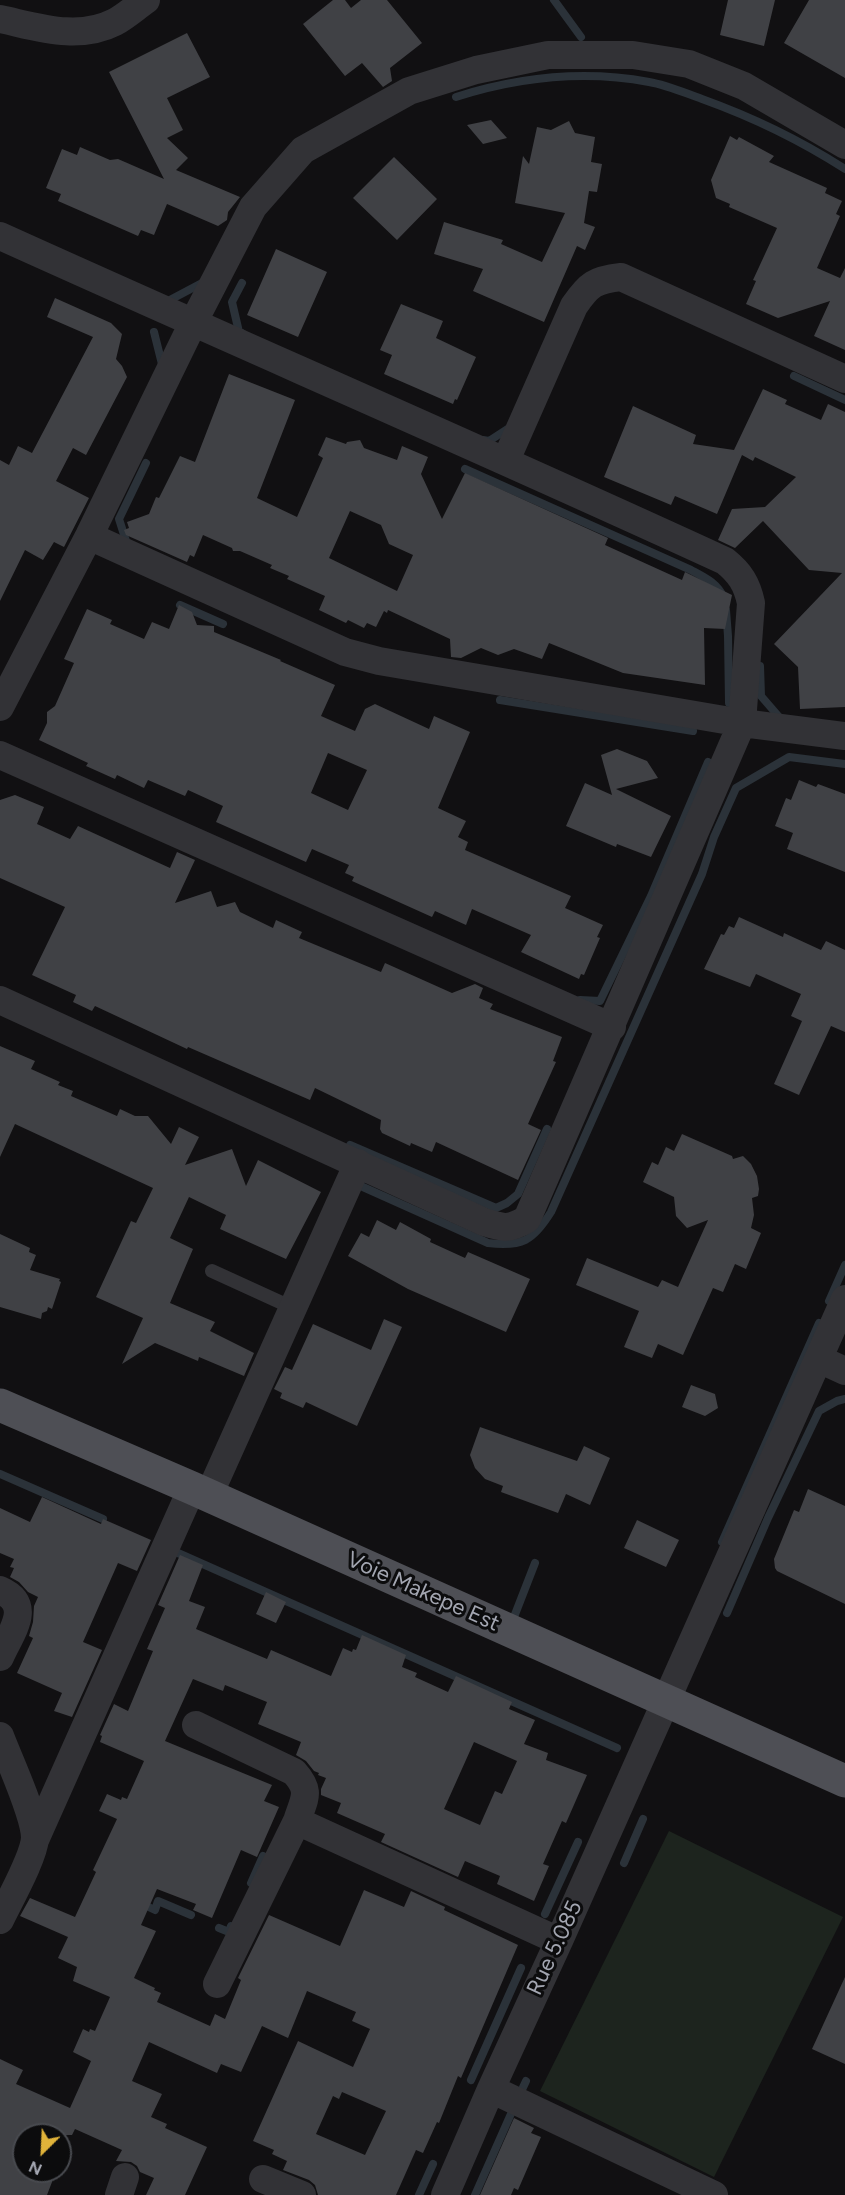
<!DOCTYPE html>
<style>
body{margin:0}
#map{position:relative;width:845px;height:2195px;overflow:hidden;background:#111012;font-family:Figtree,sans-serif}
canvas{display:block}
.north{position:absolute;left:12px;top:2123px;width:60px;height:60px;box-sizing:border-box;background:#0c0c0d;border:2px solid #484a4f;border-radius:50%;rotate:204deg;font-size:16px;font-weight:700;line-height:24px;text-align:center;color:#a3a6b1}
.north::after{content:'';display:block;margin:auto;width:21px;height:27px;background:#e0b33a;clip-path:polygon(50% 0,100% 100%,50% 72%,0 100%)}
</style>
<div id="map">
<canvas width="845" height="2195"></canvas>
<div class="north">N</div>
</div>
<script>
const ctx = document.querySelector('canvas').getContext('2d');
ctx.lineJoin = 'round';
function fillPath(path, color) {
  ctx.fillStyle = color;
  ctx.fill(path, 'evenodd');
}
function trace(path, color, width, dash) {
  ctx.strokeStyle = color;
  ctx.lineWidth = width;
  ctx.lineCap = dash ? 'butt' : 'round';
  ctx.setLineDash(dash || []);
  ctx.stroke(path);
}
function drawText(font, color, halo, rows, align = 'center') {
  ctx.font = font + ' Figtree,sans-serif';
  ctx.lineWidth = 6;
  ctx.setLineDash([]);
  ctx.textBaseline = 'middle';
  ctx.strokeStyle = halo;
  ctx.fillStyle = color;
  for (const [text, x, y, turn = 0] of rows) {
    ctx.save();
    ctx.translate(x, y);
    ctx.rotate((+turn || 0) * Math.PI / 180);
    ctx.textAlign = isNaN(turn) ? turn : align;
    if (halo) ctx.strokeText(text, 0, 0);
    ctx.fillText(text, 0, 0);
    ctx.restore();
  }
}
fillPath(new Path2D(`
 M 669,1831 L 843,1917 L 714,2177 L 540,2091 Z`), '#1d241e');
trace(new Path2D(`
 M 554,0 L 581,37
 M 456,97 C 519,77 584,70 649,82 C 667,85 685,93 702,99 C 752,117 800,140 845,169
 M 242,283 L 232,302 L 239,332 L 242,333
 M 165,300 L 168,301 L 202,283
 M 154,332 L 162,364
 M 794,376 L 845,400
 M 483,440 L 489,441 L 509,428
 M 465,469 L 691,570 C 706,578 717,583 724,598
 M 127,544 L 119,519 L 146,463
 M 180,605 L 223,624
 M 726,610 L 728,636 L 729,703
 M 760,666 L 761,696 L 780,718 L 783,719
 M 500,700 L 693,731
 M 580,1000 L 600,1001 L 651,896 L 708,762
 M 350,1145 L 496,1208 L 507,1203 L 518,1194 L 547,1129
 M 354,1183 L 488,1243 C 522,1247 533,1241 551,1212 L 702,874 L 714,837 L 736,788 L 789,757 L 845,764
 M 829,1301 L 845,1265
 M 0,1474 L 103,1519
 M 722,1542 L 819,1323
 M 169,1549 L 617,1748
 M 727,1613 L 768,1518 L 819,1411 L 837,1401 L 845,1399
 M 514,1617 L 535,1563
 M 624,1863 L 643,1819
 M 251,1883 L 263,1856
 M 140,1903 L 155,1910 L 158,1901 L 191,1915
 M 545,1914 L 578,1842
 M 219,1928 L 229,1932 L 231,1926
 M 471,2080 L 521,1968
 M 519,2096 L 526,2081
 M 419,2195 L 433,2164
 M 475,2195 L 514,2107`), '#2b3239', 8);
fillPath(new Path2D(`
 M 333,0 L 345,0 L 351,8 L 361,0 L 387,0 L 422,43 L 390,68 L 392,81 L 383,87 L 362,63 L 345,76 L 303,24 Z
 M 728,0 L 775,0 L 764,46 L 720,35 Z
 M 809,0 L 845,0 L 845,78 L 784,43 Z
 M 187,33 L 210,77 L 167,98 L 183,130 L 167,138 L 188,158 L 176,170 L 240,197 L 228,212 L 227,220 L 218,226 L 167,204 L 154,235 L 141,230 L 138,236 L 58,201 L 61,194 L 46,188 L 62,149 L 77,155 L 80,147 L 110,160 L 118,159 L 164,179 L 109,72 Z
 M 491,120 L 507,138 L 483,144 L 467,125 Z
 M 569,121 L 575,133 L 595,137 L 591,162 L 602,164 L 597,192 L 589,191 L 584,223 L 595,227 L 585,250 L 577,246 L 544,322 L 473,291 L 483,269 L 434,254 L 444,222 L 503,240 L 501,244 L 542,262 L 565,213 L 515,203 L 523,156 L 529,164 L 537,127 L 551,130 Z
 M 730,136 L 737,140 L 739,137 L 774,156 L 769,162 L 827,188 L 825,193 L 842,201 L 836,214 L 840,216 L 817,268 L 840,278 L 845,268 L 845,350 L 814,336 L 830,301 L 778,318 L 746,304 L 756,281 L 753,280 L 777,228 L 729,207 L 730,204 L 716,198 L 711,180 Z
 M 394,157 L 437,199 L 397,240 L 353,198 Z
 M 276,249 L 327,272 L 298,337 L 247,315 Z
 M 55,298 L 111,323 L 122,334 L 116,359 L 122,366 L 127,377 L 86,455 L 73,448 L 56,481 L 89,498 L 64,547 L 54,542 L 43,560 L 25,550 L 0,601 L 0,460 L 9,465 L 18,446 L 32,453 L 93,337 L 47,317 Z
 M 401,304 L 443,321 L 436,338 L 476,357 L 457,400 L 455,399 L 453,404 L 384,374 L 392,355 L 380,350 Z
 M 229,374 L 295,400 L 257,498 L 297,517 L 323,458 L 318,455 L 326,437 L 346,444 L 347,442 L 360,440 L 364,448 L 397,460 L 402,446 L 428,457 L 421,474 L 442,519 L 465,473 L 608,538 L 605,545 L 682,580 L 685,572 L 732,595 L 725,629 L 704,628 L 705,685 L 623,673 L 549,643 L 542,659 L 514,649 L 498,655 L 481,648 L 461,658 L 451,657 L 450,639 L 388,610 L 387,613 L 384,611 L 376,627 L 367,623 L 364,628 L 348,620 L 346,623 L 319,610 L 325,596 L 287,579 L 289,576 L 270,568 L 272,565 L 240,551 L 233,551 L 232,548 L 203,535 L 194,557 L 190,555 L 187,562 L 126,535 L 124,530 L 129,528 L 127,522 L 149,514 L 156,497 L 159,498 L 180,456 L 195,462 ZM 350,511 L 381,525 L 389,544 L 413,555 L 397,591 L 329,558 Z
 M 763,389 L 787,400 L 785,404 L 821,420 L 828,404 L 845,412 L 845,707 L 800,709 L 798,667 L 774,644 L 842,573 L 809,570 L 763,521 L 735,548 L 718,540 L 732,509 L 765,507 L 796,477 L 755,457 L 753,461 L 742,455 L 717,514 L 675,496 L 671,505 L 604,477 L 633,406 L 696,435 L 693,444 L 734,450 Z
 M 179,605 L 192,612 L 197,625 L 214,626 L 214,632 L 281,660 L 280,661 L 335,685 L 321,716 L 355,731 L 365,709 L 375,704 L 429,729 L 434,716 L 470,732 L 438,808 L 466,821 L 458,837 L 468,842 L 465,850 L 571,896 L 565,908 L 603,925 L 597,937 L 600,938 L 584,975 L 581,974 L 579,979 L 521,952 L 531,935 L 472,909 L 466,925 L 435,911 L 432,917 L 352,881 L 354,877 L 345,873 L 349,865 L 312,849 L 306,862 L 216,822 L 223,806 L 188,790 L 185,796 L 148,780 L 144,788 L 117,775 L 115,779 L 86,766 L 88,763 L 39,740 L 47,723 L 47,712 L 55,706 L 74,663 L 64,659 L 87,609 L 112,620 L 110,624 L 144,639 L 152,622 L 169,629 ZM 328,753 L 367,770 L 348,810 L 311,793 Z
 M 617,749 L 647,761 L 658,778 L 616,789 L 671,816 L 651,857 L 617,844 L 616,847 L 566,826 L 585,783 L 612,795 L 601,755 Z
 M 799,780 L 816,787 L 818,784 L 845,794 L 845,872 L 787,849 L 793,833 L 775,826 L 786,798 L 791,800 Z
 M 15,795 L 44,807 L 37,824 L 70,839 L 78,826 L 170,868 L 177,852 L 195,860 L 175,903 L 211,891 L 217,907 L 235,902 L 240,912 L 273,928 L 276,920 L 302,932 L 299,938 L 381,972 L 385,963 L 452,993 L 475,984 L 483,988 L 479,998 L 493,1004 L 490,1009 L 562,1037 L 553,1061 L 556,1062 L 528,1124 L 541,1130 L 518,1180 L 436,1142 L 432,1152 L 411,1143 L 410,1146 L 382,1133 L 380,1129 L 381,1120 L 315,1088 L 310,1100 L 188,1047 L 187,1049 L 95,1006 L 92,1011 L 73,1002 L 76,995 L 32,975 L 65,907 L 0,878 L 0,800 Z
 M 739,917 L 783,937 L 784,933 L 821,950 L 826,941 L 845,950 L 845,1032 L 831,1026 L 799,1095 L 774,1084 L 802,1021 L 791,1016 L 801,994 L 756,974 L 750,987 L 704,969 L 721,934 L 724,935 L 729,926 L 734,928 Z
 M 0,1046 L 35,1061 L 31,1069 L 60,1082 L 58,1085 L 73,1091 L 71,1096 L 117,1116 L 120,1109 L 135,1116 L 148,1116 L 171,1144 L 179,1127 L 199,1137 L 185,1165 L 232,1149 L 246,1186 L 258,1160 L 321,1192 L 286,1259 L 220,1229 L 226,1215 L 189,1197 L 170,1238 L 193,1249 L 170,1303 L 215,1322 L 210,1331 L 254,1353 L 244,1376 L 199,1357 L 198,1361 L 155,1343 L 122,1364 L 143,1318 L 96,1297 L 131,1221 L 136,1223 L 153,1188 L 15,1124 L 0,1157 Z
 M 682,1134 L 732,1156 L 733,1159 L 743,1156 L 751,1164 L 757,1176 L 759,1189 L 758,1196 L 752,1198 L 754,1215 L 751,1228 L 761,1233 L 746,1269 L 735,1264 L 723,1292 L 713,1288 L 683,1355 L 658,1344 L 652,1358 L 624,1347 L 639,1311 L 576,1285 L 587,1258 L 658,1287 L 662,1280 L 678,1287 L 708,1220 L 687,1228 L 676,1216 L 674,1197 L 643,1182 L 652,1162 L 658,1165 L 666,1147 L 674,1151 Z
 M 377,1220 L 396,1230 L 400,1222 L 431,1239 L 430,1242 L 465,1258 L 468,1252 L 530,1279 L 506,1332 L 408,1289 L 348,1256 L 361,1233 L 369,1237 Z
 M 0,1234 L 30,1248 L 29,1252 L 36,1255 L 30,1270 L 60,1279 L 59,1281 L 61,1282 L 52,1309 L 48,1307 L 47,1311 L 42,1313 L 41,1319 L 0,1307 Z
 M 384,1319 L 402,1327 L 357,1426 L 306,1402 L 303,1408 L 280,1398 L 282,1393 L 274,1389 L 285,1367 L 292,1370 L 313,1324 L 371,1350 Z
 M 691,1385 L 715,1394 L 718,1408 L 705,1416 L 682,1407 Z
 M 480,1427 L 577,1461 L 584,1446 L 610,1458 L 590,1505 L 566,1494 L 558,1513 L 501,1492 L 503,1486 L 485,1479 L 475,1468 L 470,1455 Z
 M 808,1489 L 845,1506 L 845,1604 L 777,1571 L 775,1568 L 774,1559 L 794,1510 L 799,1512 Z
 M 42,1497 L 101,1524 L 103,1519 L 151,1540 L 137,1571 L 118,1563 L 83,1642 L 102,1650 L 72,1717 L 54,1711 L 62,1693 L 17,1673 L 33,1638 L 29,1636 L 33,1622 L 34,1606 L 38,1597 L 28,1592 L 19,1582 L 10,1577 L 14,1568 L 10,1567 L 14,1559 L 0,1553 L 0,1508 L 30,1522 Z
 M 637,1520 L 679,1540 L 666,1567 L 624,1548 Z
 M 180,1555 L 203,1565 L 189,1601 L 205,1607 L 196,1629 L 267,1659 L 271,1650 L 331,1676 L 343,1648 L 352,1652 L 353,1649 L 356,1650 L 362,1635 L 406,1655 L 402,1667 L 417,1673 L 415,1677 L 448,1692 L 456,1676 L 512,1702 L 509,1709 L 535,1720 L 524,1744 L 548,1753 L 546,1760 L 587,1775 L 566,1823 L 562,1821 L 543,1864 L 549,1866 L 534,1901 L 497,1884 L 500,1876 L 465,1861 L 458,1877 L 381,1842 L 385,1834 L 337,1813 L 341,1803 L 321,1795 L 321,1789 L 326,1778 L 318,1775 L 319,1773 L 314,1771 L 306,1761 L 296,1755 L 301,1742 L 258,1724 L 267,1702 L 225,1685 L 223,1691 L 193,1679 L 165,1741 L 272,1785 L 264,1801 L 279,1807 L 257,1857 L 241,1850 L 212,1918 L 193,1910 L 196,1904 L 157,1889 L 141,1925 L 156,1931 L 134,1978 L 155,1988 L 154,1990 L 161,1993 L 157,2002 L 210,2026 L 215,2014 L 225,2019 L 241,1980 L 238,1978 L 269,1915 L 340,1946 L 364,1890 L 404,1907 L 411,1891 L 445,1907 L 444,1910 L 518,1945 L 461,2078 L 458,2076 L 439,2123 L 437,2122 L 423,2153 L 416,2150 L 396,2195 L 318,2195 L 315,2185 L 309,2180 L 283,2170 L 287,2161 L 272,2154 L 274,2150 L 253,2141 L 298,2041 L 353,2067 L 370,2029 L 352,2021 L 356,2012 L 307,1991 L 288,2038 L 262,2026 L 241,2072 L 221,2064 L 217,2073 L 149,2042 L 132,2081 L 162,2094 L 151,2117 L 167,2124 L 165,2128 L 207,2147 L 185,2195 L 146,2195 L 154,2178 L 140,2172 L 137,2166 L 131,2162 L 116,2161 L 122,2150 L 75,2129 L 72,2135 L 24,2135 L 24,2171 L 52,2171 L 52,2182 L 47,2195 L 0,2195 L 0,2059 L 23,2070 L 16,2084 L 70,2108 L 91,2061 L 73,2052 L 83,2029 L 89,2032 L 90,2029 L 95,2031 L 110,1997 L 73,1981 L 77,1967 L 58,1958 L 68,1937 L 20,1916 L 30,1898 L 75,1917 L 96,1872 L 93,1870 L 117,1819 L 99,1811 L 107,1794 L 121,1800 L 122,1797 L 127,1799 L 144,1761 L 100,1742 L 102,1736 L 100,1735 L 114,1704 L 128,1711 L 153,1651 L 147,1649 L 165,1608 L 158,1605 ZM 474,1742 L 517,1761 L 502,1794 L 495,1791 L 480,1825 L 444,1809 ZM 342,2092 L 386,2111 L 365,2155 L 316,2134 L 333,2096 L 339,2099 Z
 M 266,1592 L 286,1602 L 276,1623 L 256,1614 Z
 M 845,1977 L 845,2064 L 812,2049 Z
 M 514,2118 L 534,2128 L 531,2133 L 541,2137 L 518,2190 L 514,2188 L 511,2195 L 480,2195 Z`), '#404145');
trace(new Path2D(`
 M 212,1271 L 293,1308`), '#323236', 14);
trace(new Path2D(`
 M 0,19 C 38,27 78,41 115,22 C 126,16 136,7 146,0
 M 0,236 C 241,345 484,450 725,561 C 740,573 747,584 751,603 L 742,723 L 527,1219 C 509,1230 503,1228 484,1222 L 0,1000
 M 506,460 L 574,306 C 589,284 595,280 621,277 L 845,379
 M 89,536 L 345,652 L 379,661 L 742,723 L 845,736
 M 0,707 L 89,536 L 193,323 L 253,207 L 303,150 L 409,91 L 476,70 L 548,55 L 633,55 L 689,64 L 744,86 L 845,145
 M 0,755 L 612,1027
 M 819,1359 L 845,1371
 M 209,1495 L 358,1163
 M 0,1590 C 34,1605 11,1632 0,1657
 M 196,1725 L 294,1772 C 312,1792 304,1798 297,1821 L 559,1941
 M 0,1736 C 9,1760 35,1815 35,1838 C 34,1857 9,1901 0,1920
 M 35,1840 L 192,1488
 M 217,1984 L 297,1821
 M 491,2089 L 714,2195
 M 263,2179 L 302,2195
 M 119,2195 L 125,2177
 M 445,2195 L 491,2089 L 559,1941 L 845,1299`), '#323236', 28);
trace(new Path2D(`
 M 0,1405 L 192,1488 L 845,1781`), '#4e4f55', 33);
drawText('22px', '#a3a6b1', '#0c0c0d', [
 ["Voie Makepe Est",423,1592,24],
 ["Rue 5.085",555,1948,-65]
]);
</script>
